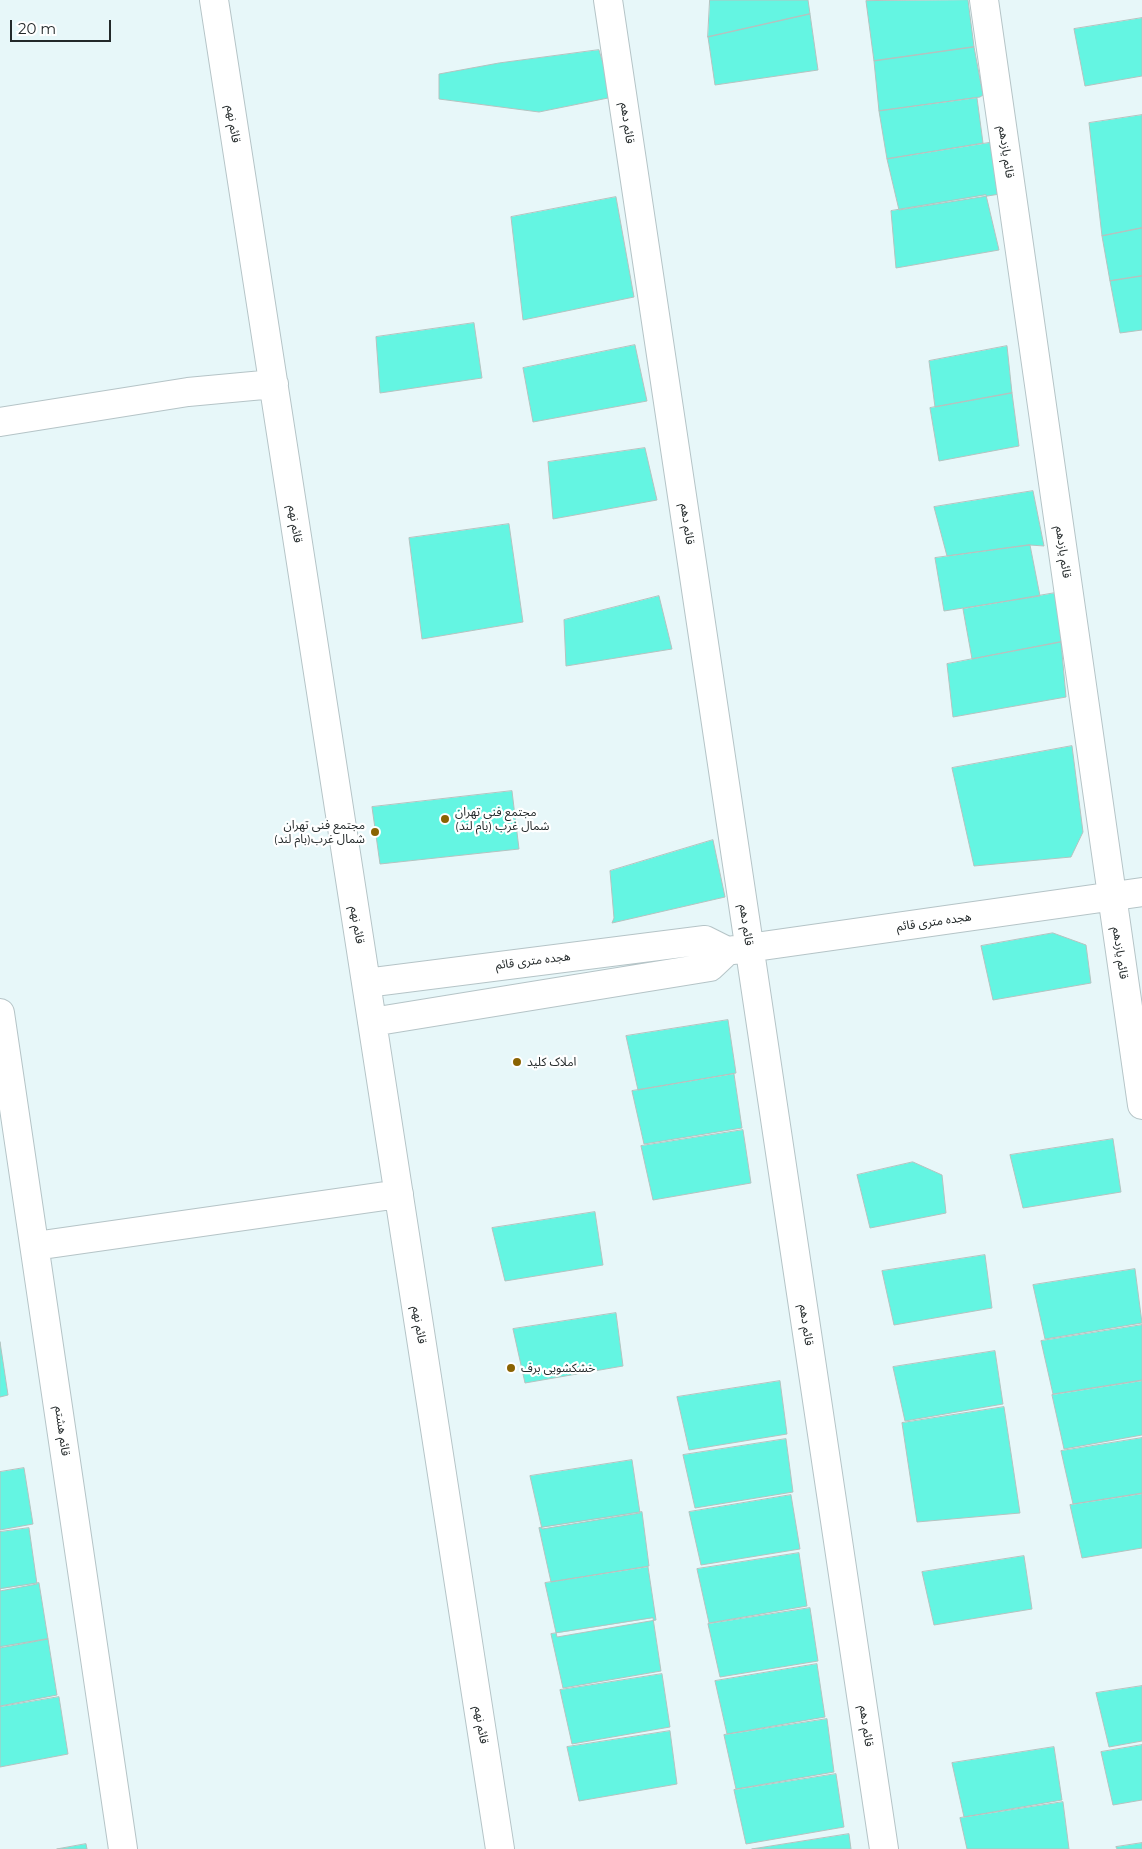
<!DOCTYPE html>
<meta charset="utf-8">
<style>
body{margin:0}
#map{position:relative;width:1142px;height:1849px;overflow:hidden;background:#e7f7f9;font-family:Montserrat,sans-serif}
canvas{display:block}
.scale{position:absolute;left:10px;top:20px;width:101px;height:22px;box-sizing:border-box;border:2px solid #23292a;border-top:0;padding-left:6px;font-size:15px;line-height:18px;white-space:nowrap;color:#23292a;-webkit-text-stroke:4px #fff;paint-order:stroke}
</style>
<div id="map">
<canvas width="1142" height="1849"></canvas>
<div class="scale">20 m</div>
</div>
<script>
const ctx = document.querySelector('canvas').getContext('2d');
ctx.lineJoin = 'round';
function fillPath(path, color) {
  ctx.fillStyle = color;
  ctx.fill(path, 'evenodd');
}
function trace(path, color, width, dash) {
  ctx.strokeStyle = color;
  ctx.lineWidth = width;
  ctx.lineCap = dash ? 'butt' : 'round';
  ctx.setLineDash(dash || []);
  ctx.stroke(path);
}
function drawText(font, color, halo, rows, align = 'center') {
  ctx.font = font + ' Montserrat,"Noto Sans Arabic",sans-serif';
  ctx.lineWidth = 4.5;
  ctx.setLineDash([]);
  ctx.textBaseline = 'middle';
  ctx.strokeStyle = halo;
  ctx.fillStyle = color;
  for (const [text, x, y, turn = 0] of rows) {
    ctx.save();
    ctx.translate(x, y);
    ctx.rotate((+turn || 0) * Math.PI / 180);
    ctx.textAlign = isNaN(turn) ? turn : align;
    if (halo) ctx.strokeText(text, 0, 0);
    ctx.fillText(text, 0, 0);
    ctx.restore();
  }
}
const building = new Path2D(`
 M 710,0 L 808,0 L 810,14 L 708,37 Z
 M 968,0 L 974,47 L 874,61 L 866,1 Z
 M 810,14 L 818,70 L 715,85 L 708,37 Z
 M 1142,18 L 1142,76 L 1085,86 L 1074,29 Z
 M 974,47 L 983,95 L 980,97 L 879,111 L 874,61 Z
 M 599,50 L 613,97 L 539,112 L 439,99 L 439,74 L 499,63 Z
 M 977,98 L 983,143 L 887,159 L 879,111 Z
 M 1142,115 L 1142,228 L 1102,236 L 1089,123 Z
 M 995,142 L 1000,194 L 899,210 L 887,159 Z
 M 986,195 L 999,250 L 896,268 L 891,211 Z
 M 616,197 L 634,297 L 523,320 L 511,217 Z
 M 1142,228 L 1142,276 L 1110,281 L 1102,236 Z
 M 1142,276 L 1142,330 L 1120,333 L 1110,281 Z
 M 474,323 L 482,378 L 380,393 L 376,337 Z
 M 635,345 L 647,401 L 533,422 L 523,368 Z
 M 1007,346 L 1012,393 L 935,407 L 929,361 Z
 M 1012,393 L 1019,446 L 939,461 L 930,408 Z
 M 645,448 L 657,500 L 553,519 L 548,462 Z
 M 1033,491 L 1044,546 L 1030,545 L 947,556 L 934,507 Z
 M 509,524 L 523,622 L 422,639 L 409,538 Z
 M 1030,545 L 1040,596 L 944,611 L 935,558 Z
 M 1061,592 L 1063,638 L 1061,642 L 972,659 L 963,609 Z
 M 659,596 L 672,649 L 566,666 L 564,620 Z
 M 1061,642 L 1066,697 L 953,717 L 947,664 Z
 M 1072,746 L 1083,832 L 1071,857 L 974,866 L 952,768 Z
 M 512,791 L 519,849 L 380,864 L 372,807 Z
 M 713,840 L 725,897 L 612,923 L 614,918 L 610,871 Z
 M 1053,933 L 1086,945 L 1091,983 L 993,1000 L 981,946 Z
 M 728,1020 L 736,1073 L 638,1090 L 626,1036 Z
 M 734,1074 L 742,1128 L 644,1144 L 632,1091 Z
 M 743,1130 L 751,1183 L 653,1200 L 641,1146 Z
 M 1113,1139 L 1121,1192 L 1023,1208 L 1010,1155 Z
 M 913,1162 L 942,1175 L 946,1213 L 870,1228 L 857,1175 Z
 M 595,1212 L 603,1265 L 505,1281 L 492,1228 Z
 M 985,1255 L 992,1308 L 894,1325 L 882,1271 Z
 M 1135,1269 L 1142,1323 L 1045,1339 L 1033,1285 Z
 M 616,1313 L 623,1366 L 525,1383 L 513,1329 Z
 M 1142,1325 L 1142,1380 L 1053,1394 L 1041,1341 Z
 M 0,1342 L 8,1395 L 0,1397 Z
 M 995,1351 L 1003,1404 L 905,1421 L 893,1367 Z
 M 780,1381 L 787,1434 L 689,1450 L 677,1397 Z
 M 1142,1381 L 1142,1435 L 1064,1449 L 1052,1395 Z
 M 1004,1407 L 1020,1513 L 917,1522 L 902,1423 Z
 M 1142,1438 L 1142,1493 L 1073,1504 L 1061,1451 Z
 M 786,1439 L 793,1492 L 695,1508 L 683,1455 Z
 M 632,1460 L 640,1513 L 542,1529 L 530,1476 Z
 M 24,1468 L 33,1524 L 0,1530 L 0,1472 Z
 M 1142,1494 L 1142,1548 L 1082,1558 L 1070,1505 Z
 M 791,1495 L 800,1549 L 701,1565 L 689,1512 Z
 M 642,1512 L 649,1566 L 551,1582 L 539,1528 Z
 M 29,1528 L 37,1584 L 0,1591 L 0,1532 Z
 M 799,1553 L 807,1606 L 709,1623 L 697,1569 Z
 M 1024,1556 L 1032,1609 L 934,1625 L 922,1572 Z
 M 648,1567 L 656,1620 L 557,1637 L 545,1583 Z
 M 39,1583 L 48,1639 L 0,1648 L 0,1589 Z
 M 810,1608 L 818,1661 L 720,1677 L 708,1624 Z
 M 653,1618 L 661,1671 L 563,1688 L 551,1634 Z
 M 48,1639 L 57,1695 L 0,1706 L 0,1647 Z
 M 817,1664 L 825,1717 L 727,1734 L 715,1681 Z
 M 662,1674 L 670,1727 L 572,1744 L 560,1690 Z
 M 1142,1686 L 1142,1741 L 1109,1747 L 1096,1693 Z
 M 59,1697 L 68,1754 L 0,1767 L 0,1707 Z
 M 827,1719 L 834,1772 L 736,1789 L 724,1735 Z
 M 670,1731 L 677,1784 L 579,1801 L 567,1747 Z
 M 1142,1745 L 1142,1800 L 1113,1805 L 1101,1752 Z
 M 1054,1747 L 1062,1800 L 964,1817 L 952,1763 Z
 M 836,1774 L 844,1827 L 746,1844 L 734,1790 Z
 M 1063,1802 L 1069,1849 L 967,1849 L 960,1818 Z
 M 849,1834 L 851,1849 L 752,1849 Z
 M 1142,1843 L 1142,1849 L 1117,1849 L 1116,1847 Z
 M 86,1844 L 87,1849 L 57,1849 Z`);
fillPath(building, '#64f5e2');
trace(building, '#b4c3c0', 1);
const minor = new Path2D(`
 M 214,0 L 500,1849
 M 608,0 L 884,1849
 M 984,0 L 1142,1105
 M 0,422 L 188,392 L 274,384
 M 366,983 L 705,940 L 727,951 L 1142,892
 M 0,1013 L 123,1849
 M 372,1022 L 710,967 L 727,951
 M 35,1246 L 399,1194`);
trace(minor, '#b5c4c7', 30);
trace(minor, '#fff', 28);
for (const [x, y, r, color] of [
 [445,819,5,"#8a6302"],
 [375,832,5,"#8a6302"],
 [517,1062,5,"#8a6302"],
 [511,1368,5,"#8a6302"]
]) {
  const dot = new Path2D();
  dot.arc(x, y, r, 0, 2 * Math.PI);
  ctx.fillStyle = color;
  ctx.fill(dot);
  trace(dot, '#fff', 2);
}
drawText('12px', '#23292a', '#fff', [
 ["قائم دهم",627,123,82],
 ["قائم نهم",233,124,81],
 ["قائم یازدهم",1006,152,82],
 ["قائم نهم",295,524,81],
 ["قائم دهم",687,524,82],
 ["قائم یازدهم",1063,552,82],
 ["هجده متری قائم",934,922,-8],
 ["قائم نهم",357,925,81],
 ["قائم دهم",746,925,82],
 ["قائم یازدهم",1120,953,82],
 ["هجده متری قائم",533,961,-7],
 ["قائم نهم",419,1325,81],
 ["قائم دهم",806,1325,82],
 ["قائم هشتم",62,1431,82],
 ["قائم نهم",481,1725,81],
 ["قائم دهم",866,1726,82]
]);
drawText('12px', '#23292a', '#fff', [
 ["مجتمع فنی تهران",455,812],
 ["شمال غرب (بام لند)",455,826],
 ["مجتمع فنی تهران",365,825,"right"],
 ["شمال غرب(بام لند)",365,839,"right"],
 ["املاک کلید",527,1062],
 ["خشکشویی برف",521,1368]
], 'left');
</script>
